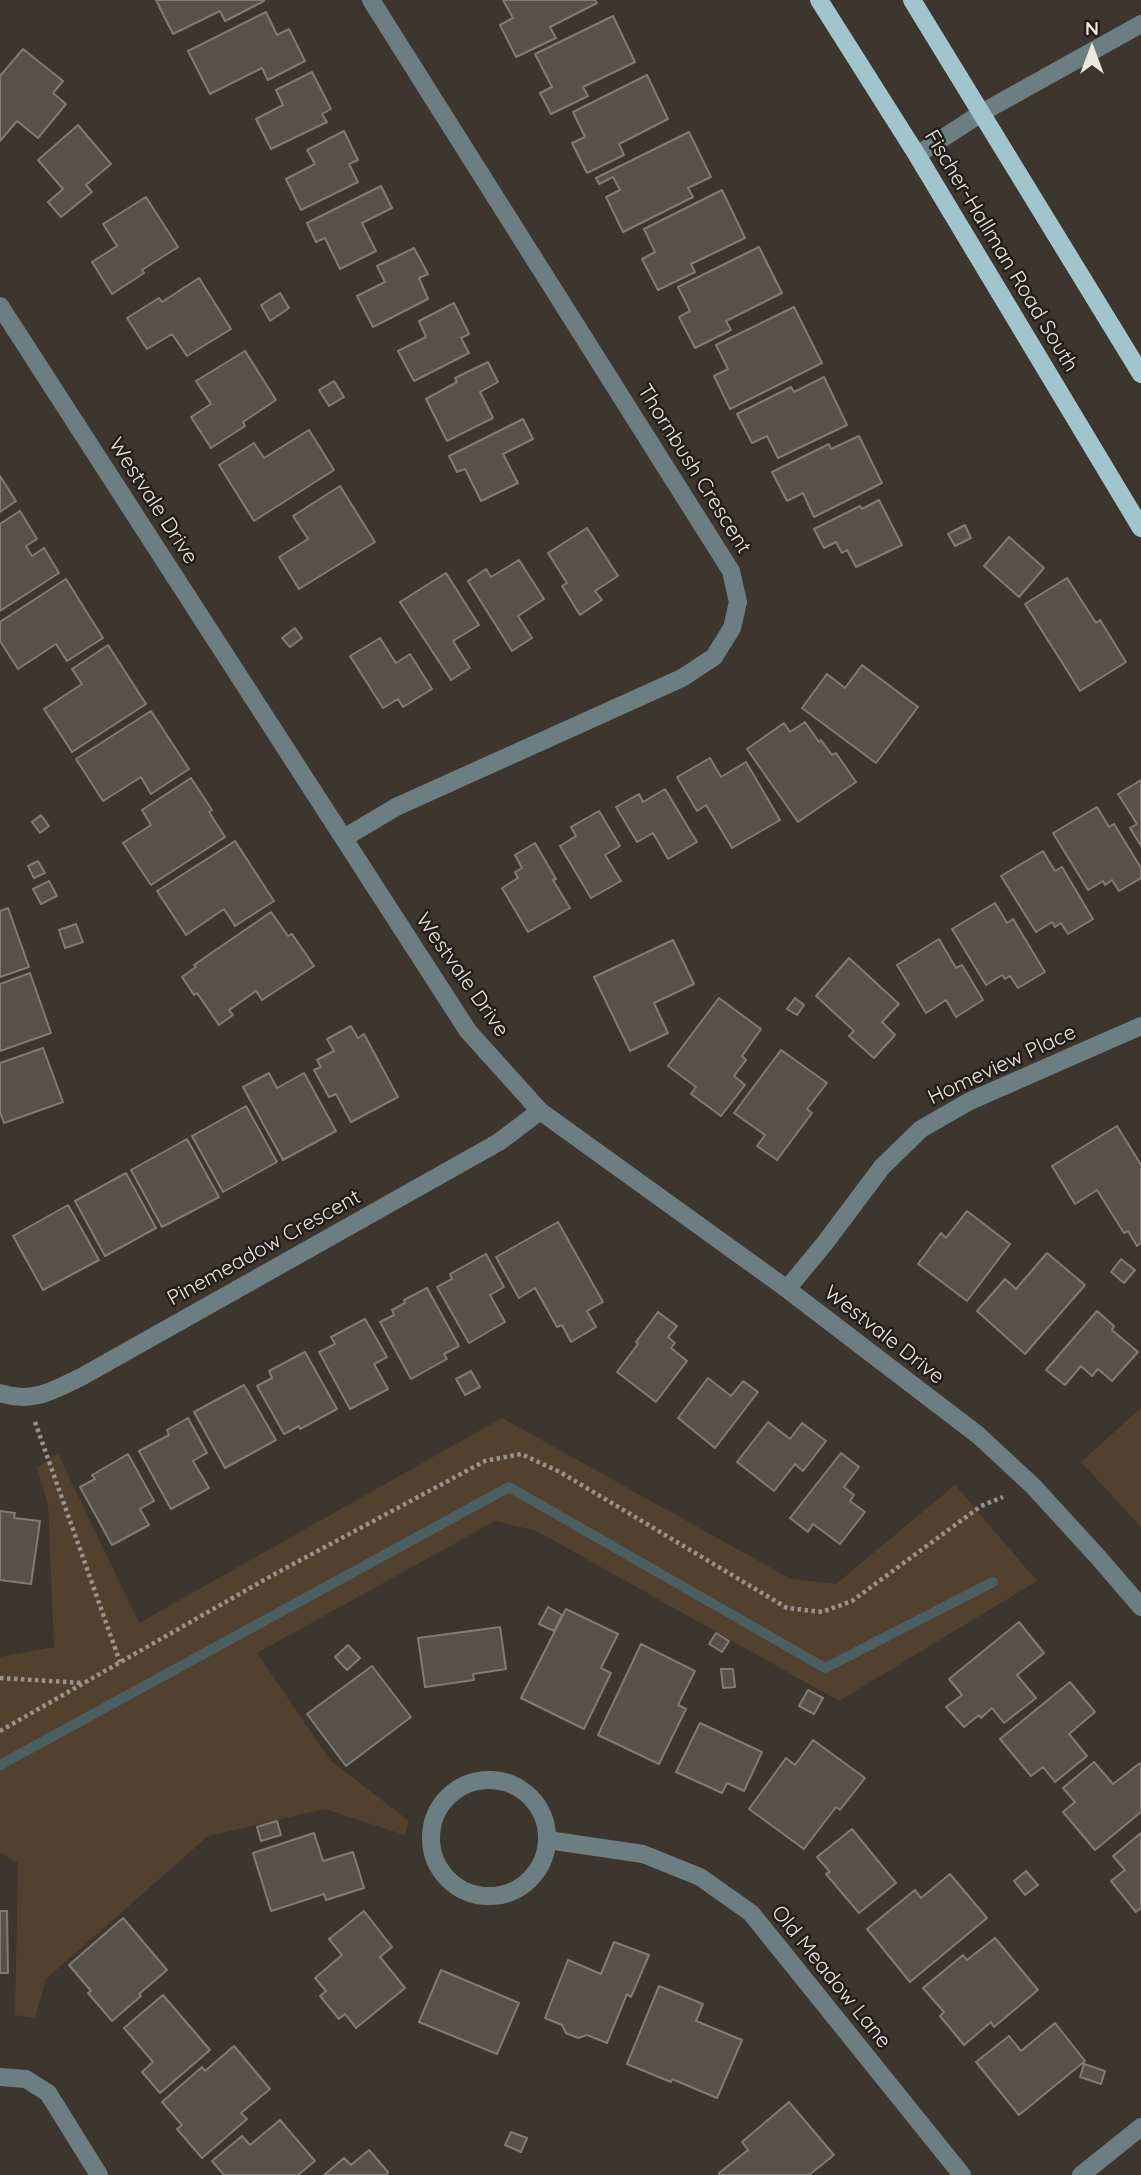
<!DOCTYPE html>
<style>
body{margin:0}
#map{position:relative;width:1141px;height:2175px;overflow:hidden;background:#3d362f;font-family:Quicksand,sans-serif}
canvas{display:block}
.north{position:absolute;left:1057px;top:14px;width:70px;height:70px;-webkit-text-stroke:5px #211e1b;paint-order:stroke;rotate:0deg;font-size:19px;font-weight:700;line-height:28px;text-align:center;color:#ece7e2}
.north::after{content:'';display:block;margin:auto;width:24px;height:32px;background:#ece7e2;clip-path:polygon(50% 0,100% 100%,50% 72%,0 100%)}
</style>
<div id="map">
<canvas width="1141" height="2175"></canvas>
<div class="north">N</div>
</div>
<script>
const ctx = document.querySelector('canvas').getContext('2d');
ctx.lineJoin = 'round';
function fillPath(path, color) {
  ctx.fillStyle = color;
  ctx.fill(path, 'evenodd');
}
function trace(path, color, width, dash) {
  ctx.strokeStyle = color;
  ctx.lineWidth = width;
  ctx.lineCap = dash ? 'butt' : 'round';
  ctx.setLineDash(dash || []);
  ctx.stroke(path);
}
function drawText(font, color, halo, rows, align = 'center') {
  ctx.font = font + ' Quicksand,sans-serif';
  ctx.lineWidth = 5;
  ctx.setLineDash([]);
  ctx.textBaseline = 'middle';
  ctx.strokeStyle = halo;
  ctx.fillStyle = color;
  for (const [text, x, y, turn = 0] of rows) {
    ctx.save();
    ctx.translate(x, y);
    ctx.rotate((+turn || 0) * Math.PI / 180);
    ctx.textAlign = isNaN(turn) ? turn : align;
    if (halo) ctx.strokeText(text, 0, 0);
    ctx.fillText(text, 0, 0);
    ctx.restore();
  }
}
fillPath(new Path2D(`
 M 1141,1408 L 1141,1527 L 1081,1462 Z
 M 502,1418 L 791,1579 L 836,1584 L 955,1485 L 1037,1581 L 839,1701 L 537,1531 L 495,1521 L 257,1653 L 331,1761 L 409,1821 L 405,1835 L 325,1809 L 208,1836 L 46,1979 L 35,2018 L 15,2015 L 18,1863 L 0,1853 L 0,1657 L 54,1647 L 48,1504 L 37,1467 L 58,1454 L 139,1623 Z`), '#534130');
trace(new Path2D(`
 M 0,1765 L 509,1487 L 825,1668 L 993,1582`), '#4b5e61', 10);
const building = new Path2D(`
 M 156,0 L 264,0 L 264,1 L 225,21 L 220,11 L 173,34 Z
 M 503,0 L 595,0 L 597,3 L 550,27 L 556,38 L 516,57 L 500,25 L 513,18 Z
 M 266,12 L 277,35 L 289,29 L 305,61 L 268,80 L 262,68 L 210,94 L 188,51 Z
 M 613,16 L 635,62 L 583,87 L 588,96 L 551,114 L 540,93 L 552,87 L 535,54 Z
 M 23,49 L 63,81 L 53,93 L 66,104 L 38,138 L 17,121 L 0,141 L 0,76 Z
 M 312,72 L 331,109 L 322,114 L 327,122 L 271,149 L 256,119 L 283,105 L 276,90 Z
 M 647,75 L 668,119 L 619,144 L 624,155 L 587,173 L 572,143 L 585,137 L 573,112 Z
 M 78,125 L 111,164 L 86,185 L 92,192 L 61,217 L 48,202 L 63,189 L 38,160 Z
 M 344,131 L 358,160 L 349,164 L 358,182 L 301,210 L 286,179 L 315,164 L 307,150 Z
 M 689,132 L 711,177 L 688,188 L 693,197 L 623,232 L 606,197 L 620,190 L 613,177 L 599,184 L 596,178 Z
 M 381,186 L 392,208 L 362,223 L 376,251 L 340,269 L 325,238 L 316,242 L 307,223 Z
 M 722,190 L 745,238 L 691,264 L 695,272 L 658,290 L 642,259 L 655,252 L 644,229 Z
 M 146,197 L 178,247 L 142,270 L 144,273 L 112,294 L 92,262 L 117,246 L 103,224 Z
 M 759,247 L 782,293 L 726,321 L 731,330 L 695,348 L 679,317 L 690,311 L 678,287 Z
 M 414,248 L 428,274 L 419,278 L 428,299 L 373,327 L 357,296 L 385,282 L 377,266 Z
 M 199,278 L 231,329 L 187,356 L 172,334 L 147,349 L 127,318 L 159,298 L 162,302 Z
 M 280,293 L 289,308 L 270,321 L 261,305 Z
 M 454,303 L 469,334 L 461,338 L 469,353 L 414,381 L 398,351 L 426,337 L 419,321 Z
 M 794,307 L 822,363 L 730,409 L 714,376 L 728,369 L 716,345 Z
 M 245,351 L 276,400 L 243,422 L 245,426 L 211,448 L 191,417 L 211,404 L 196,381 Z
 M 488,362 L 498,382 L 480,392 L 493,418 L 447,441 L 426,399 L 457,382 L 455,378 Z
 M 824,377 L 847,425 L 778,458 L 767,436 L 752,443 L 737,414 L 791,387 L 794,392 Z
 M 334,381 L 344,397 L 329,406 L 319,390 Z
 M 523,419 L 533,439 L 503,454 L 518,483 L 481,501 L 465,469 L 457,472 L 449,456 Z
 M 309,430 L 334,470 L 254,521 L 219,465 L 254,443 L 264,458 Z
 M 859,436 L 882,483 L 814,517 L 803,493 L 787,501 L 772,472 L 829,444 L 831,449 Z
 M 0,476 L 16,501 L 0,512 Z
 M 340,486 L 375,542 L 299,589 L 279,557 L 308,539 L 293,516 Z
 M 879,500 L 902,545 L 856,567 L 847,550 L 842,553 L 836,542 L 824,548 L 814,529 L 860,506 L 862,509 Z
 M 20,511 L 37,539 L 26,546 L 32,556 L 44,548 L 59,573 L 0,611 L 0,524 Z
 M 965,525 L 971,538 L 955,546 L 948,534 Z
 M 587,528 L 618,576 L 595,591 L 602,600 L 580,615 L 562,586 L 567,583 L 548,553 Z
 M 1009,537 L 1044,568 L 1019,597 L 984,566 Z
 M 519,560 L 544,599 L 518,616 L 532,638 L 512,651 L 468,581 L 486,569 L 491,577 Z
 M 446,573 L 479,625 L 453,641 L 470,668 L 451,680 L 400,602 Z
 M 1067,578 L 1096,623 L 1100,620 L 1126,662 L 1080,691 L 1025,604 Z
 M 66,579 L 103,638 L 67,661 L 56,644 L 18,669 L 0,641 L 0,622 Z
 M 295,628 L 302,638 L 290,647 L 282,638 Z
 M 380,638 L 396,663 L 410,654 L 432,689 L 403,707 L 398,699 L 383,708 L 350,656 Z
 M 108,645 L 146,704 L 72,752 L 44,709 L 82,684 L 72,669 Z
 M 862,665 L 918,707 L 876,763 L 802,708 L 827,674 L 845,688 Z
 M 151,711 L 189,769 L 151,794 L 141,777 L 103,801 L 76,759 Z
 M 805,722 L 819,742 L 821,740 L 832,755 L 836,753 L 856,782 L 798,822 L 747,749 L 784,723 L 790,732 Z
 M 710,758 L 721,777 L 746,762 L 780,820 L 732,848 L 706,805 L 697,811 L 677,777 Z
 M 191,778 L 212,810 L 209,812 L 225,837 L 151,885 L 123,843 L 151,825 L 142,810 Z
 M 1141,780 L 1141,846 L 1130,828 L 1137,824 L 1118,794 Z
 M 665,789 L 697,842 L 668,859 L 653,833 L 637,842 L 616,807 L 639,794 L 643,802 Z
 M 1097,807 L 1109,827 L 1114,824 L 1141,868 L 1141,878 L 1119,891 L 1112,880 L 1105,885 L 1103,881 L 1088,890 L 1053,833 Z
 M 599,811 L 620,846 L 605,855 L 621,881 L 591,898 L 560,846 L 576,836 L 571,827 Z
 M 41,815 L 49,826 L 40,833 L 32,822 Z
 M 235,841 L 274,901 L 235,926 L 224,909 L 186,935 L 157,891 Z
 M 535,843 L 556,879 L 553,880 L 570,908 L 528,932 L 502,888 L 518,878 L 515,872 L 522,868 L 515,855 Z
 M 1043,851 L 1055,871 L 1062,867 L 1093,919 L 1068,934 L 1061,923 L 1055,927 L 1052,922 L 1036,932 L 1001,876 Z
 M 38,861 L 45,873 L 34,878 L 28,866 Z
 M 49,881 L 57,896 L 41,904 L 33,889 Z
 M 995,903 L 1007,923 L 1013,919 L 1045,972 L 1018,988 L 1010,976 L 1005,979 L 1002,975 L 986,985 L 952,929 Z
 M 8,908 L 29,967 L 0,977 L 0,911 Z
 M 271,912 L 288,936 L 292,934 L 314,966 L 262,1000 L 256,991 L 229,1010 L 233,1015 L 219,1025 L 197,993 L 194,995 L 182,977 L 196,967 L 194,965 Z
 M 76,924 L 83,942 L 65,948 L 59,930 Z
 M 939,939 L 956,968 L 962,965 L 983,1000 L 956,1017 L 946,1000 L 926,1013 L 897,965 Z
 M 673,940 L 694,984 L 654,1003 L 668,1033 L 630,1051 L 594,977 Z
 M 849,958 L 899,1004 L 882,1022 L 895,1035 L 874,1058 L 849,1036 L 854,1031 L 816,996 Z
 M 30,973 L 51,1033 L 0,1051 L 0,984 Z
 M 719,998 L 761,1029 L 742,1056 L 746,1060 L 734,1076 L 745,1085 L 721,1116 L 691,1094 L 696,1087 L 668,1066 Z
 M 795,998 L 804,1005 L 797,1015 L 787,1009 Z
 M 351,1026 L 358,1038 L 364,1034 L 398,1097 L 351,1122 L 336,1094 L 329,1097 L 314,1070 L 321,1067 L 317,1060 L 334,1051 L 327,1039 Z
 M 43,1048 L 63,1102 L 4,1123 L 0,1112 L 0,1063 Z
 M 781,1050 L 827,1083 L 807,1109 L 812,1113 L 777,1160 L 757,1146 L 765,1135 L 734,1113 Z
 M 269,1073 L 277,1088 L 304,1073 L 336,1131 L 283,1160 L 243,1087 Z
 M 246,1106 L 277,1162 L 223,1192 L 192,1136 Z
 M 1117,1126 L 1141,1165 L 1141,1243 L 1137,1246 L 1128,1231 L 1124,1233 L 1097,1190 L 1075,1204 L 1052,1166 Z
 M 187,1139 L 219,1197 L 162,1227 L 131,1170 Z
 M 126,1173 L 156,1228 L 105,1256 L 75,1201 Z
 M 68,1205 L 99,1260 L 43,1290 L 13,1236 Z
 M 967,1211 L 1010,1244 L 967,1301 L 918,1264 L 941,1233 L 946,1238 Z
 M 558,1222 L 603,1302 L 587,1311 L 596,1327 L 571,1342 L 562,1325 L 557,1327 L 535,1288 L 519,1298 L 496,1257 Z
 M 1047,1253 L 1085,1285 L 1025,1354 L 977,1311 L 1005,1279 L 1016,1289 Z
 M 486,1254 L 504,1287 L 490,1295 L 505,1322 L 469,1343 L 437,1287 L 452,1279 L 450,1274 Z
 M 1121,1259 L 1135,1270 L 1124,1283 L 1111,1272 Z
 M 427,1288 L 459,1346 L 444,1354 L 447,1359 L 411,1379 L 380,1322 L 394,1315 L 392,1310 L 405,1303 L 404,1300 Z
 M 1097,1311 L 1114,1326 L 1112,1330 L 1138,1352 L 1112,1381 L 1098,1369 L 1092,1376 L 1081,1366 L 1065,1385 L 1046,1370 Z
 M 658,1312 L 677,1326 L 668,1337 L 675,1343 L 671,1348 L 687,1361 L 656,1402 L 617,1372 L 638,1344 L 636,1342 Z
 M 365,1319 L 387,1357 L 374,1364 L 388,1389 L 350,1409 L 319,1352 L 335,1344 L 331,1337 Z
 M 305,1352 L 337,1409 L 300,1429 L 299,1426 L 284,1434 L 257,1386 L 272,1378 L 269,1371 Z
 M 471,1371 L 480,1387 L 465,1395 L 456,1379 Z
 M 708,1378 L 731,1396 L 743,1381 L 758,1392 L 715,1448 L 678,1418 Z
 M 244,1385 L 276,1440 L 225,1468 L 194,1412 Z
 M 188,1418 L 207,1453 L 193,1461 L 209,1488 L 171,1509 L 139,1451 L 169,1435 L 167,1430 Z
 M 768,1422 L 790,1439 L 802,1423 L 826,1441 L 803,1471 L 795,1464 L 774,1491 L 737,1462 Z
 M 841,1453 L 859,1467 L 844,1487 L 854,1495 L 850,1501 L 865,1512 L 840,1544 L 813,1524 L 808,1532 L 790,1518 Z
 M 128,1454 L 154,1501 L 140,1509 L 149,1525 L 112,1545 L 80,1487 L 95,1479 L 92,1475 Z
 M 0,1511 L 15,1513 L 14,1518 L 40,1521 L 31,1584 L 0,1580 Z
 M 548,1607 L 562,1615 L 554,1631 L 539,1624 Z
 M 566,1609 L 618,1634 L 601,1668 L 611,1673 L 584,1729 L 521,1698 Z
 M 1019,1622 L 1044,1653 L 1017,1675 L 1036,1698 L 1004,1723 L 992,1708 L 981,1718 L 979,1715 L 964,1727 L 946,1707 L 962,1695 L 949,1679 Z
 M 500,1627 L 506,1669 L 473,1674 L 474,1680 L 425,1687 L 418,1638 Z
 M 716,1633 L 729,1641 L 722,1652 L 709,1644 Z
 M 641,1644 L 695,1671 L 678,1705 L 686,1709 L 659,1764 L 598,1735 Z
 M 348,1645 L 360,1658 L 347,1670 L 335,1657 Z
 M 372,1666 L 411,1717 L 346,1766 L 307,1714 Z
 M 721,1669 L 733,1669 L 735,1687 L 723,1688 Z
 M 1070,1682 L 1095,1712 L 1069,1734 L 1087,1756 L 1055,1782 L 1043,1767 L 1031,1776 L 1000,1739 Z
 M 808,1690 L 823,1698 L 814,1714 L 799,1706 Z
 M 700,1723 L 762,1752 L 744,1791 L 727,1783 L 722,1793 L 676,1772 Z
 M 813,1740 L 865,1778 L 840,1810 L 836,1807 L 804,1849 L 749,1809 L 786,1758 L 795,1765 Z
 M 1094,1762 L 1113,1784 L 1140,1763 L 1141,1765 L 1141,1812 L 1095,1850 L 1063,1812 L 1075,1802 L 1063,1788 Z
 M 277,1821 L 281,1835 L 261,1841 L 257,1827 Z
 M 852,1829 L 896,1883 L 859,1913 L 826,1874 L 830,1872 L 817,1857 Z
 M 314,1833 L 323,1861 L 353,1852 L 364,1888 L 326,1900 L 324,1894 L 271,1911 L 253,1853 Z
 M 1141,1833 L 1141,1908 L 1136,1912 L 1111,1881 L 1125,1870 L 1113,1856 Z
 M 1026,1871 L 1038,1885 L 1025,1895 L 1014,1881 Z
 M 950,1874 L 987,1918 L 910,1982 L 867,1929 L 915,1890 L 921,1898 Z
 M 0,1911 L 7,1911 L 8,1973 L 0,1973 Z
 M 364,1911 L 392,1947 L 380,1957 L 405,1988 L 356,2028 L 345,2014 L 339,2019 L 320,1996 L 326,1991 L 315,1978 L 342,1955 L 329,1939 Z
 M 123,1918 L 167,1970 L 139,1994 L 141,1996 L 112,2021 L 88,1993 L 91,1991 L 69,1965 Z
 M 995,1938 L 1038,1990 L 994,2027 L 991,2022 L 964,2045 L 940,2016 L 944,2012 L 923,1988 L 963,1955 L 967,1960 Z
 M 614,1942 L 649,1955 L 631,1997 L 627,1994 L 607,2043 L 587,2035 L 578,2038 L 566,2033 L 562,2025 L 545,2018 L 568,1960 L 601,1974 Z
 M 441,1970 L 519,2003 L 497,2054 L 419,2022 Z
 M 659,1986 L 703,2004 L 696,2021 L 742,2040 L 717,2098 L 672,2079 L 671,2082 L 627,2064 Z
 M 163,1995 L 210,2050 L 160,2093 L 142,2072 L 153,2062 L 124,2028 Z
 M 1055,2023 L 1085,2061 L 1019,2115 L 976,2062 L 1009,2036 L 1021,2051 Z
 M 234,2046 L 270,2089 L 241,2113 L 247,2119 L 202,2158 L 177,2129 L 182,2125 L 162,2102 L 202,2067 L 205,2071 Z
 M 1084,2064 L 1105,2071 L 1101,2084 L 1080,2077 Z
 M 789,2102 L 834,2155 L 809,2175 L 720,2175 L 719,2173 L 748,2150 L 742,2142 Z
 M 280,2120 L 315,2161 L 298,2175 L 224,2175 L 212,2161 L 242,2136 L 250,2145 Z
 M 511,2132 L 527,2138 L 521,2152 L 505,2145 Z
 M 369,2150 L 388,2172 L 387,2175 L 324,2175 L 344,2158 L 351,2165 Z`);
fillPath(building, '#585049');
trace(building, '#837a72', 2);
trace(new Path2D(`
 M 35,1422 L 120,1662
 M 0,1678 L 83,1683
 M 0,1731 L 271,1576 L 485,1461 L 521,1454 L 560,1472 L 787,1608 L 822,1612 L 852,1601 L 981,1506 L 1003,1497`), '#99938e', 4.5, [3.5, 3.5]);
trace(new Path2D(`
 M 917,155 L 983,112 L 1141,24
 M 0,306 L 468,1031 L 540,1111 L 787,1289 L 978,1435 L 1033,1486 L 1098,1557 L 1141,1607
 M 344,838 L 396,807 L 682,678 L 714,657 L 732,628 L 738,602 L 731,571 L 371,0
 M 787,1289 L 825,1243 L 882,1167 L 921,1129 L 970,1101 L 1141,1026
 M 0,1393 C 33,1404 54,1390 83,1376 L 499,1142 L 540,1111
 M431 1838a58 58 0 1 1 116 0a58 58 0 1 1-116 0Z
 M 548,1840 L 643,1854 L 700,1877 L 751,1913 L 962,2175
 M 0,2077 L 26,2079 L 48,2093 L 99,2175
 M 1081,2175 L 1141,2127`), '#6d7e82', 18);
trace(new Path2D(`
 M 819,0 L 917,155 L 1141,528
 M 912,0 L 1141,374`), '#a2c4cd', 18);
drawText('21px', '#ece7e2', '#211e1b', [
 ["Fischer-Hallman Road South",1001,251,59],
 ["Thornbush Crescent",694,469,58],
 ["Westvale Drive",153,501,57],
 ["Westvale Drive",462,975,55],
 ["Homeview Place",1002,1065,-25],
 ["Pinemeadow Crescent",264,1248,-29],
 ["Westvale Drive",884,1335,38],
 ["Old Meadow Lane",831,1977,51]
]);
</script>
